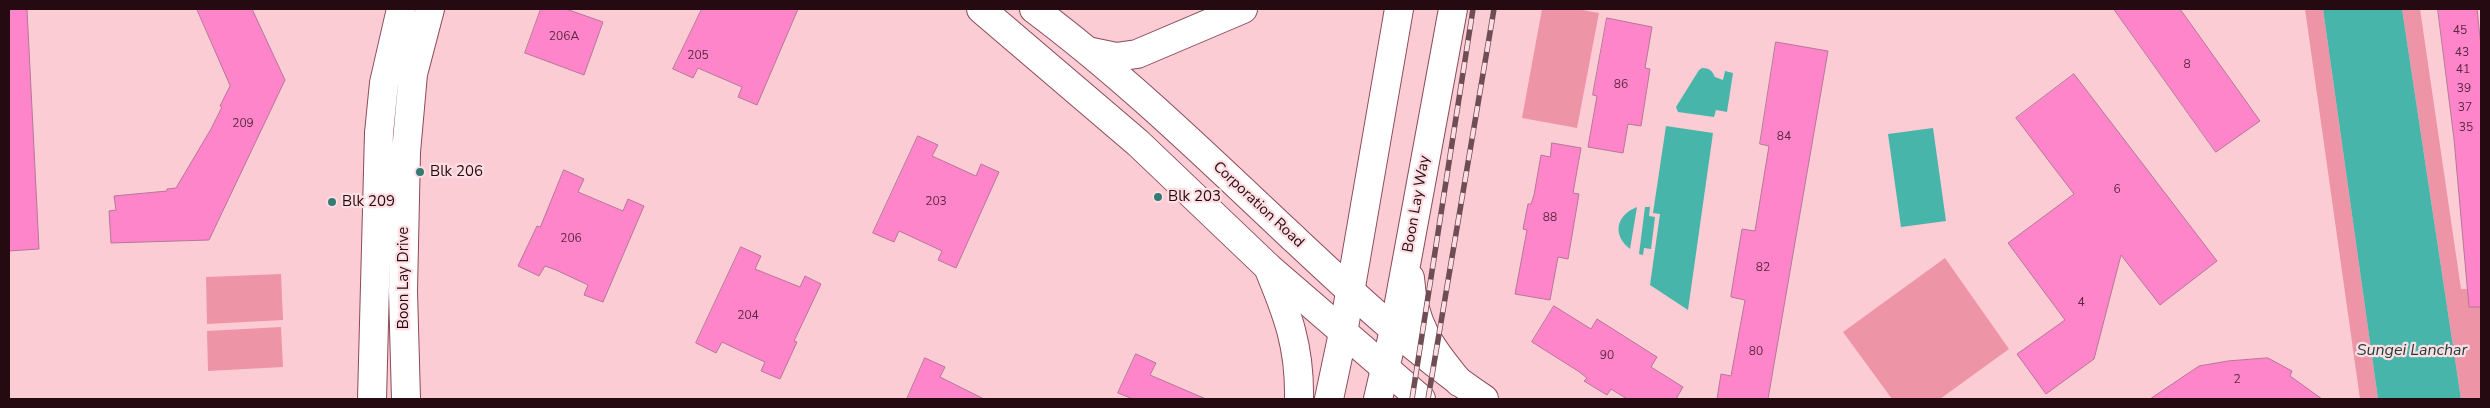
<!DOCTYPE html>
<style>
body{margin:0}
#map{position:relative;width:2490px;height:408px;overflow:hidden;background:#fbccd4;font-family:"Nunito Sans",sans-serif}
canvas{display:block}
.frame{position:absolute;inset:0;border:10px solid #250a11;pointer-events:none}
</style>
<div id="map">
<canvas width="2490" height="408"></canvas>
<div class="frame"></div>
</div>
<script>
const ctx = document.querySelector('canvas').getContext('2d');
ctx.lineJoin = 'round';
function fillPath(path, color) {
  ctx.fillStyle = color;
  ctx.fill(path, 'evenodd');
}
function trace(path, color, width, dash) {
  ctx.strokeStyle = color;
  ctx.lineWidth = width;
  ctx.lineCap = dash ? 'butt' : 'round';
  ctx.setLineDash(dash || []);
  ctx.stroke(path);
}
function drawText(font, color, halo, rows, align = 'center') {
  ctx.font = font + ' "Nunito Sans",sans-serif';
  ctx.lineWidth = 4.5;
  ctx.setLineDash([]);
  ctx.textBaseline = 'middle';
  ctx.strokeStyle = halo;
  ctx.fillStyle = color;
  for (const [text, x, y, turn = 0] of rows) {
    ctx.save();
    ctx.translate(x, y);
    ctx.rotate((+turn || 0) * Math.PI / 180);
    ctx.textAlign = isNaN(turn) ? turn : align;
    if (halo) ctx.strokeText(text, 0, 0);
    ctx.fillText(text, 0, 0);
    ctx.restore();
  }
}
fillPath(new Path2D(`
 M 1542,9 L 1577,9 L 1599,13 L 1577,128 L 1522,118 Z
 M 2305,9 L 2323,9 L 2378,399 L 2360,399 Z
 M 2402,9 L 2420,9 L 2461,289 L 2481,289 L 2481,399 L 2461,399 Z
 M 1945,258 L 2009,349 L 1940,399 L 1892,399 L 1843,332 Z
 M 281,274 L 283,320 L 207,324 L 206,277 Z
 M 281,327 L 283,367 L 208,371 L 207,331 Z`), '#ee94a7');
fillPath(new Path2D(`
 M 2323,9 L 2402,9 L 2461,399 L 2378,399 Z
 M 1702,68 C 1710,68 1712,71 1715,77 L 1723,80 L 1725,71 L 1733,73 L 1727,112 L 1716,110 L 1714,117 L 1678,112 L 1676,107 L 1699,70 Z
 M 1666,126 L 1713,133 L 1688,310 L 1650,285 L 1660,214 L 1653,213 Z
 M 1933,128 L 1946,221 L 1901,227 L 1888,134 Z
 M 1637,207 L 1630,249 C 1612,235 1616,215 1637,207 Z
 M 1645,207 L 1650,207 L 1649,216 L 1655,217 L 1651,249 L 1644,248 L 1643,255 L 1639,254 Z`), '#48b5aa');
const building = new Path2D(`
 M 9,9 L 27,9 L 39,249 L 9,251 Z
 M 197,9 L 252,9 L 285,80 L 209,240 L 111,243 L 109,211 L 116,210 L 114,196 L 167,191 L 167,189 L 176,188 L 211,129 L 222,107 L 220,106 L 230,86 Z
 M 541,9 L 566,9 L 603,22 L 584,75 L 525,53 Z
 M 702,9 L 798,9 L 757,105 L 738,97 L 742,87 L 698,68 L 693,78 L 673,69 Z
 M 2114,9 L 2180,9 L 2260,121 L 2216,152 Z
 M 2438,9 L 2477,9 L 2481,47 L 2481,307 L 2469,307 L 2454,139 Z
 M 1607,18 L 1652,27 L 1645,68 L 1650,69 L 1641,126 L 1628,124 L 1623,153 L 1588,147 L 1597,96 L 1593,95 Z
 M 1776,42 L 1828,51 L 1768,399 L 1717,399 L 1721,374 L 1731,376 L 1745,300 L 1731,297 L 1731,295 L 1742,229 L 1755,231 L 1769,146 L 1760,144 Z
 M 2074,74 L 2217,261 L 2160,305 L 2121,255 L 2094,359 L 2046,394 L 2017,354 L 2065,320 L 2008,243 L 2074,194 L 2016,118 Z
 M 918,136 L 938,145 L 932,156 L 976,176 L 981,164 L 999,172 L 956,268 L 938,260 L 942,251 L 910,236 L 899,231 L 894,242 L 873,233 Z
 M 1552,143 L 1581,148 L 1573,193 L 1579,194 L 1568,259 L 1558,257 L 1550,300 L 1515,294 L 1527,230 L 1523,229 L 1528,204 L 1531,204 L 1534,195 L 1541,155 L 1550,157 Z
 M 564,170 L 584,179 L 578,192 L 623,211 L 628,199 L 644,206 L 603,302 L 584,295 L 588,285 L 556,270 L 545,266 L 539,276 L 518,266 L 537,226 L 540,227 Z
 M 741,247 L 761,256 L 755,269 L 800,287 L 805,276 L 821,284 L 794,341 L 797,342 L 780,379 L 761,371 L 765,362 L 741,351 L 722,342 L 716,353 L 696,343 Z
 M 1554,306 L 1591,329 L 1597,319 L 1657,357 L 1651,367 L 1683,387 L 1676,399 L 1627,399 L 1611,389 L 1607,395 L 1584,381 L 1587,378 L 1578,371 L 1532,342 Z
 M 1136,354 L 1156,363 L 1150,375 L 1206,399 L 1133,399 L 1118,393 Z
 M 925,358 L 945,367 L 940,377 L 984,399 L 907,399 Z
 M 2268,358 L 2292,371 L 2290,376 L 2322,399 L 2150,399 L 2199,366 L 2228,361 Z`);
fillPath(building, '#ff85cb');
trace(building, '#b57698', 1);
const secondary = new Path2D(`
 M 981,9 L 1138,143 L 1268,267 L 1421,399
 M 1034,9 C 1125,77 1206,156 1288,233 C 1351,292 1413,351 1484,399
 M 372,399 L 379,133 L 384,83 L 401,9
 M 406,399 L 403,291 L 406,152 L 413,74 L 430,9`);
const primary = new Path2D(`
 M 1092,52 L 1116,57 L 1137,54 L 1243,9
 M 1268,267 C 1288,315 1300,347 1299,399
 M 1410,278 C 1413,324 1430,347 1459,382
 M 1329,399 L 1343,333 L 1399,9
 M 1378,399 L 1394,330 L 1453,9`);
trace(secondary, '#8c4a59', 30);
trace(primary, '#8c4a59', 30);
trace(secondary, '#fff', 28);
trace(primary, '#fff', 28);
const rail = new Path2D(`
 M 1412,399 L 1473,9
 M 1428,399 L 1494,9`);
trace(rail, '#6f4d55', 5.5);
trace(rail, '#fedee3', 4, [11]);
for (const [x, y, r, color] of [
 [420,172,5,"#347b74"],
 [1158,197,5,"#347b74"],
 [332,202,5,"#347b74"]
]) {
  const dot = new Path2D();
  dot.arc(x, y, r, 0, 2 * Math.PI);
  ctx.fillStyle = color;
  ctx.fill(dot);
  trace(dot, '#fedee3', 2);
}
drawText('12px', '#5c2940', null, [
 ["45",2460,31],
 ["206A",564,37],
 ["43",2462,53],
 ["205",698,56],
 ["8",2187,65],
 ["41",2463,70],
 ["86",1621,85],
 ["39",2464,89],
 ["37",2465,108],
 ["209",243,124],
 ["35",2466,128],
 ["84",1784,137],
 ["6",2117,190],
 ["203",936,202],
 ["88",1550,218],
 ["206",571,239],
 ["82",1763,268],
 ["4",2081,303],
 ["204",748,316],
 ["80",1756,352],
 ["90",1607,356],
 ["2",2237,380]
]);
drawText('15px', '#250a11', '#fedee3', [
 ["Blk 206",430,172],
 ["Blk 203",1168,197],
 ["Blk 209",342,202]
], 'left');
drawText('15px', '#250a11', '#fedee3', [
 ["Boon Lay Way",1417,204,-80],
 ["Corporation Road",1258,205,43],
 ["Boon Lay Drive",404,278,-90]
]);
drawText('italic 16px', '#1f403c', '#fedee3', [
 ["Sungei Lanchar",2412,351]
]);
</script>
